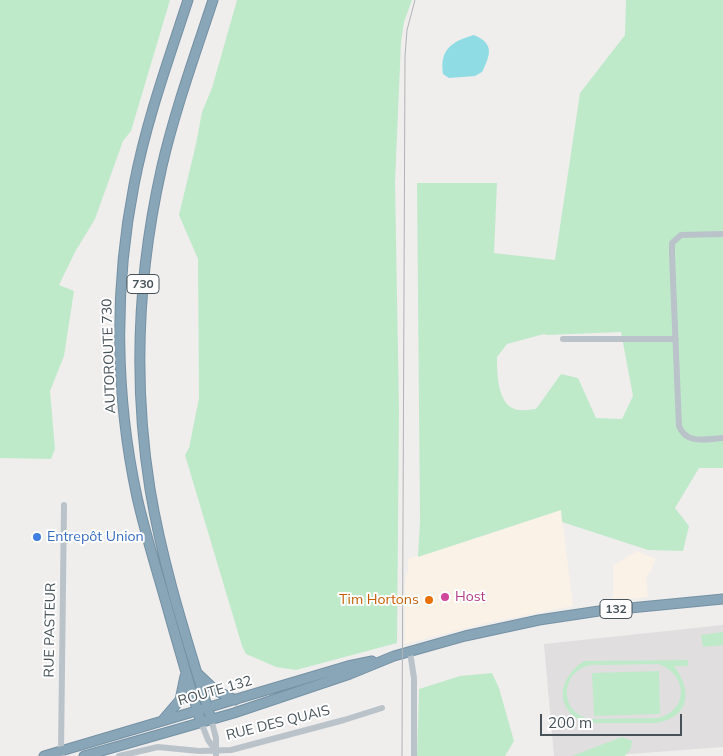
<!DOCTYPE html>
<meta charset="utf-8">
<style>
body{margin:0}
#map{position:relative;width:723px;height:756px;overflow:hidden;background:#f0eded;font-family:Mulish,sans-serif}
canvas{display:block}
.scale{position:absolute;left:540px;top:714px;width:142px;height:22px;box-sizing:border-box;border:2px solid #475359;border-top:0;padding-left:6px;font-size:15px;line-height:18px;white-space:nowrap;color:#475359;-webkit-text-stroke:4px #fff;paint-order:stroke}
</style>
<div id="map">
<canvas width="723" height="756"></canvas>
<div class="scale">200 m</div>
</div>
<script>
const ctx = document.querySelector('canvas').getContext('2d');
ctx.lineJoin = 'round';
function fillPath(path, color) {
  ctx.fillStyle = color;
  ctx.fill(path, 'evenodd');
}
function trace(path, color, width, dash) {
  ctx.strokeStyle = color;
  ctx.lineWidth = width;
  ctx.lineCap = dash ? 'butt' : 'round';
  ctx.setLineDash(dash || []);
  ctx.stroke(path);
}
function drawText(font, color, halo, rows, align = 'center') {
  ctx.font = font + ' Mulish,sans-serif';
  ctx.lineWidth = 4;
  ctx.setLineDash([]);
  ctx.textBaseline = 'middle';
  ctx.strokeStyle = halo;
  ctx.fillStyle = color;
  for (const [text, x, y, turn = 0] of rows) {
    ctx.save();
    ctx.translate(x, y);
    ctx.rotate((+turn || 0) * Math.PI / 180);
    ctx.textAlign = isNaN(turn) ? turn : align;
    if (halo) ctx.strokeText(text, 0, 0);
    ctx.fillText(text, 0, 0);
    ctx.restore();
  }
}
fillPath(new Path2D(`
 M 561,510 L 573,606 L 482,624 L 405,644 L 405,579 L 408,571 L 408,559 L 477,538 Z
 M 637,551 L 656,559 L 650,572 L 646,577 L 648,597 L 613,601 L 613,566 Z`), '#faf2e7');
fillPath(new Path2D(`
 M 723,625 L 723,747 L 603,756 L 554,756 L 544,644 Z`), '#e1dedf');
fillPath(new Path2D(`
 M 0,0 L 170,0 L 131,131 L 123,141 L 95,219 L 75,252 L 59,285 L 74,291 L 64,356 L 50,391 L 55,449 L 51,459 L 0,458 Z
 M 237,0 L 412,0 L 404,22 L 401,42 L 395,183 L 399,409 L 397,643 L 296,670 L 276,667 L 246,654 L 242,646 L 185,455 L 189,448 L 199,398 L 198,259 L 179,215 L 196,144 L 202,112 L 212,88 Z
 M 626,0 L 723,0 L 723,468 L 699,468 L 675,508 L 689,526 L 683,551 L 648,550 L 562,522 L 561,510 L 418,557 L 420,521 L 417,183 L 497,183 L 494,253 L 555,260 L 580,93 L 625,35 ZM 621,332 L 633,396 L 622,419 L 596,418 L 578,378 L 561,374 L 536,409 C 531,409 525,411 520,410 C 497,409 497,373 497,357 L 507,344 L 544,334 L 547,335 Z
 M 723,632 L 723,645 L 703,647 L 701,635 Z
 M 688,660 L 688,666 L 674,666 C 692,690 691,716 657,723 L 585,723 C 553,709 558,678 584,661 ZM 658,664 C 687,673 690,710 658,718 L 591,719 C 581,717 570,711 568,700 C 564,686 572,670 587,666 C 592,664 600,665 606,665 C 624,665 641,664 658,664 Z
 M 659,671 L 660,714 L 594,716 L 592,673 Z
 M 492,673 L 499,688 L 514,741 L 505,756 L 417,756 L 419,689 L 460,676 Z
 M 622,737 L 632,741 L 631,748 L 625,756 L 572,756 Z`), '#beeaca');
fillPath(new Path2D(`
 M 474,35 C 495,44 490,55 482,72 L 475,76 L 449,78 L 443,74 C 439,50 452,41 474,35 Z`), '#8fdce4');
const highway = new Path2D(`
 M 188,0 C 168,61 146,122 134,185 C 114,287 115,395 137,497 C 146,537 159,577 170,617 C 180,652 190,687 201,722
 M 197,673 L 215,690 L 235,700
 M 211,719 C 188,643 163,568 150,489 C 133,382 138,272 162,166 C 175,110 195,55 213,0
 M 162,721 L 180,700 L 185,676
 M 44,756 L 348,666 L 372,661
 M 84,756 L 234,713 L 350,674 L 394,656 L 465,636 L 539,620 L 599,611 L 723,599`);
trace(highway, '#7491a4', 11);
trace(new Path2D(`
 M 723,234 L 681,235 L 672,243 L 672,255 L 679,426 C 686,445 707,439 723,438
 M 563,339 L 676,339
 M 410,652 L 414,678 L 414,756
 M 211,719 L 216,738 L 216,756
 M 201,722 L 208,740 L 216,751
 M 62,756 L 61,751 L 64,505
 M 119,756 L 158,747 L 199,751 L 231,750 L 344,720 L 382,708`), '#bac3c9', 6);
trace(highway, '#89a6b8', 9);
trace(new Path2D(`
 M 402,756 L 405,56 L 407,30 L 415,0`), '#b0b3b7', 1);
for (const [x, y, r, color] of [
 [37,537,5,"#3f7fe0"],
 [445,597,5,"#d1479c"],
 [429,600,5,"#e8710a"]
]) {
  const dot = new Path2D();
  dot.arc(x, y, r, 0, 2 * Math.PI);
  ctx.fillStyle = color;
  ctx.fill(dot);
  trace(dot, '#fff', 2);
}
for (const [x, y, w] of [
 [143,284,32],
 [616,609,32]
]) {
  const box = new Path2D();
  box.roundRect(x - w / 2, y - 9.5, w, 19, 4);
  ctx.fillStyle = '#fff';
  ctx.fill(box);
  trace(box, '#475359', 1);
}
drawText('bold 12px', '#475359', null, [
 ["730",143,284],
 ["132",616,609]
]);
drawText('14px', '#475359', '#fff', [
 ["AUTOROUTE 730",109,356,-92],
 ["RUE PASTEUR",50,630,-89],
 ["ROUTE 132",215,691,-16],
 ["RUE DES QUAIS",278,723,-14]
]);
drawText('14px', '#366cbe', '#fff', [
 ["Entrepôt Union",47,537]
], 'left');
drawText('14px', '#b23c85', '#fff', [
 ["Host",455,597]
], 'left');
drawText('14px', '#c56008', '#fff', [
 ["Tim Hortons",419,600]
], 'right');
</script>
